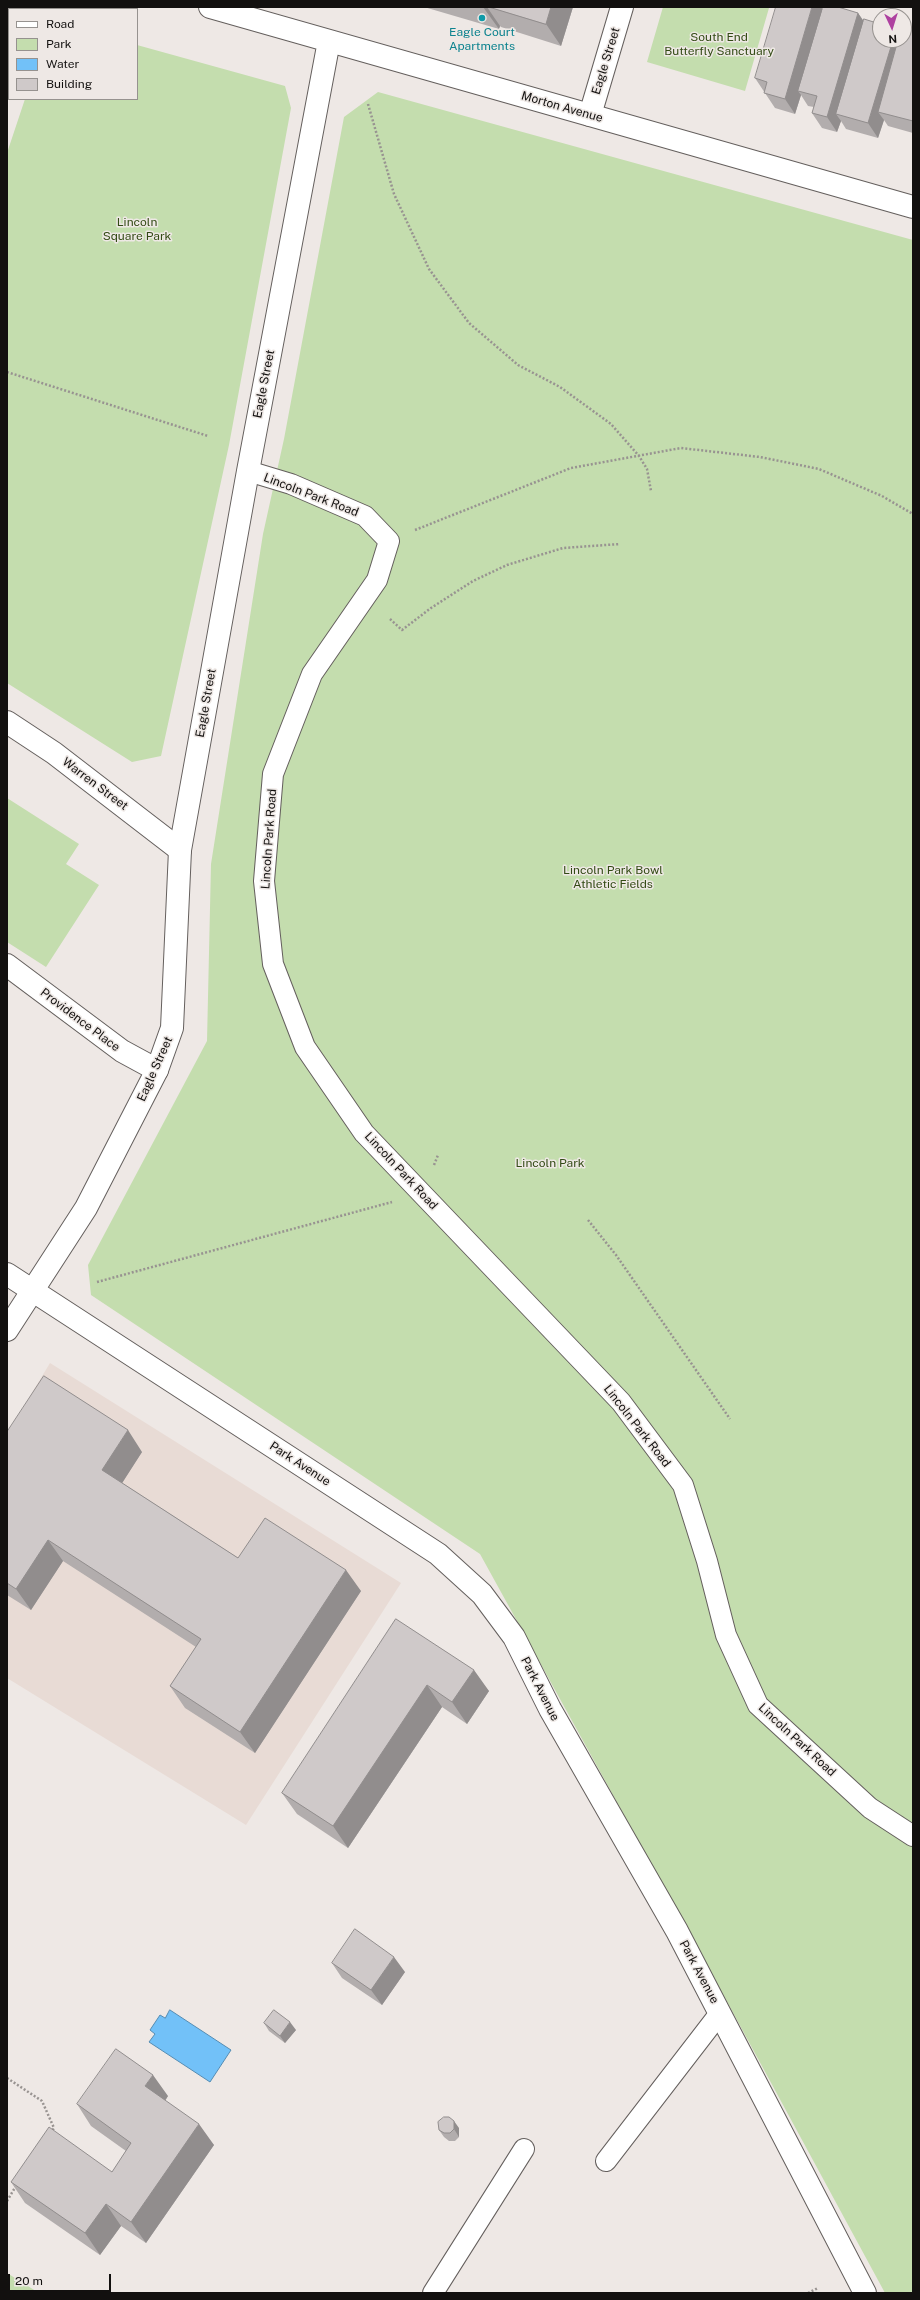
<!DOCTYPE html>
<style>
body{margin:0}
#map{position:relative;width:920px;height:2300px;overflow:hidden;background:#eee8e5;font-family:"Public Sans",sans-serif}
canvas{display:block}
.frame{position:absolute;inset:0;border:8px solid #12100f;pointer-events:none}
.legend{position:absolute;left:8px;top:8px;width:130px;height:92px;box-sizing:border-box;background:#eee8e5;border:1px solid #96928f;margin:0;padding:5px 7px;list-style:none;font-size:12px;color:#12100f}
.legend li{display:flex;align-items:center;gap:8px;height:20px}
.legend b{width:20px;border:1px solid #96928f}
.north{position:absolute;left:872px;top:8px;width:40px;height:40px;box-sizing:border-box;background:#eee8e5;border:1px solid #96928f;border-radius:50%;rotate:176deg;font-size:11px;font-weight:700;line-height:16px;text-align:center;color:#12100f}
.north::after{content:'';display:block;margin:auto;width:14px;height:18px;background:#ae41a0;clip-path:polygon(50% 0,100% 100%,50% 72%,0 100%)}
.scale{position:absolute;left:8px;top:2274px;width:103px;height:18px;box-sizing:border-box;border:2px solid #12100f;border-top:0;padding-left:5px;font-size:12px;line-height:14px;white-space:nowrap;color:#12100f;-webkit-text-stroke:3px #eee8e5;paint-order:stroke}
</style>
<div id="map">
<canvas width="920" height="2300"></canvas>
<div class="frame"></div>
<ul class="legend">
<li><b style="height:5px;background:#fff"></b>Road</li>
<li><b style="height:11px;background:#c4ddae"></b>Park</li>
<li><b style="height:11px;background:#72c1f8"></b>Water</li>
<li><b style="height:11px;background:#cfc9c9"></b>Building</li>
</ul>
<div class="north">N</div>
<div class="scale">20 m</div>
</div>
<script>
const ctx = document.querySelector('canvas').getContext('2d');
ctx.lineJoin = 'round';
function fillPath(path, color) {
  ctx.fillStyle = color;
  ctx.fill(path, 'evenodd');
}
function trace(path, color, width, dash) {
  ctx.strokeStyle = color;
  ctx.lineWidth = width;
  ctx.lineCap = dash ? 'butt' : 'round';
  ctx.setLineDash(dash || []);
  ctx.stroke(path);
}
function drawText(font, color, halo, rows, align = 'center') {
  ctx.font = font + ' "Public Sans",sans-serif';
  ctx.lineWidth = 3;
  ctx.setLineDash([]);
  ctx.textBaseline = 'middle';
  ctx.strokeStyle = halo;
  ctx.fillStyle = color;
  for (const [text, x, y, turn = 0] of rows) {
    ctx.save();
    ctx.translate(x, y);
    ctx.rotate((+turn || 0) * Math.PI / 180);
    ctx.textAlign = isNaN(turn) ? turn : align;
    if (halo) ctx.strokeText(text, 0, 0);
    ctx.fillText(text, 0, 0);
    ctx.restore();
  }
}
fillPath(new Path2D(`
 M 50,1363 L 401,1583 L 246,1825 L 7,1678 L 7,1434 Z`), '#e8dbd5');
fillPath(new Path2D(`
 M 663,7 L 769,8 L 745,91 L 647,62 Z
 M 137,45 L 285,86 L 291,108 L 229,445 L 161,756 L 132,762 L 7,683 L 7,153 L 25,99 L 137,99 Z
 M 378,92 L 913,240 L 913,2293 L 885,2293 L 731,2009 L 480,1554 L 91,1295 L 88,1265 L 207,1041 L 211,864 L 263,534 L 284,439 L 344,117 Z
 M 7,798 L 79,844 L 66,864 L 99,885 L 46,967 L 7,942 Z
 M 7,2273 L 39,2293 L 7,2293 Z`), '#c4ddae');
const water = new Path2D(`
 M 170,2010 L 231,2050 L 210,2082 L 149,2042 L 155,2034 L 150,2030 L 160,2015 L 165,2018 Z`);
fillPath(water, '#72c1f8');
trace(water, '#558cb2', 1);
const lane = new Path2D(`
 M 248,471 L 291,484 L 365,516 L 389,541 L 377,580 L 312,674 L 273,774 L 264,881 L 273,964 L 305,1047 L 364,1133 L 621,1402 L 683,1485 L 707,1561 L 726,1635 L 758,1705 L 870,1808 L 913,1836
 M 606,2161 L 720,2013
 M 433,2293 L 524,2149`);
const street = new Path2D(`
 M 590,115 L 622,7
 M 7,722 L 54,753 L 180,850
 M 7,965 L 122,1051 L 157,1070
 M 7,1274 L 438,1554 L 482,1594 L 514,1637 L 550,1709 L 677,1931 L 865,2293`);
const secondary = new Path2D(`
 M 210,7 L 913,207
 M 7,1330 L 86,1208 L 157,1070 L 172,1028 L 180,850 L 248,471 L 329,41`);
trace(lane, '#645f5d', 22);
trace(street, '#645f5d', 24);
trace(secondary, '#645f5d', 24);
trace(new Path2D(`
 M 368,104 L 394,194 L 429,269 L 469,323 L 518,365 L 560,387 L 611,424 L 639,456 L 647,469 L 651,491
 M 7,372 L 208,436
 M 415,530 L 571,468 L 681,448 L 760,457 L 819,469 L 882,496 L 913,514
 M 390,619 L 402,630 L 431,608 L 473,581 L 507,565 L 563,548 L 620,544
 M 434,1165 L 438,1155
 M 588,1220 L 616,1255 L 730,1419
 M 97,1282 L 392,1202
 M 7,2078 L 42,2101 L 54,2128 L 52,2131
 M 7,2201 L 16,2186
 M 808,2293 L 818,2288`), '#989391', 2.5, [2, 2]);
trace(lane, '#fff', 20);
trace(street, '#fff', 22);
trace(secondary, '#fff', 22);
fillPath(new Path2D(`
 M 424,7 L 573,7 L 561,46 L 501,27 L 500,26 L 499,29 Z
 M 821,7 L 822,9 L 858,13 L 863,20 L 904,40 L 913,28 L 913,133 L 888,126 L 884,120 L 878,138 L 846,129 L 841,121 L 837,132 L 822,128 L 812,113 L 814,107 L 808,106 L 801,95 L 795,114 L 775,108 L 755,78 Z
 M 7,1432 L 142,1452 L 122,1483 L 238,1558 L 361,1591 L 255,1753 L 185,1708 L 170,1686 L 196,1647 L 63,1561 L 31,1610 L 7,1595 Z
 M 396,1619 L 489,1691 L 467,1724 L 442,1707 L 348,1848 L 297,1814 L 282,1793 Z
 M 332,1963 L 405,1972 L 382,2005 L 342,1978 Z
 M 264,2023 L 296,2030 L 285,2043 L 269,2031 Z
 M 168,2096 L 165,2101 L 214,2145 L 146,2243 L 121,2226 L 100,2255 L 25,2203 L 11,2182 L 112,2172 L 126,2151 L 91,2126 L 77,2104 Z
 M 459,2128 L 459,2137 L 455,2141 L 449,2141 L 444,2137 L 439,2130 Z`), '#b2adad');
fillPath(new Path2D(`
 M 483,7 L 487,7 L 500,26 L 499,29 Z
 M 551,7 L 573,7 L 561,46 L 546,24 Z
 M 812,7 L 821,7 L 825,13 L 798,91 L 801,95 L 795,114 L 785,99 Z
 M 858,13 L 868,28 L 836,114 L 841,121 L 837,132 L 827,117 Z
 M 893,40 L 904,40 L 878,112 L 884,120 L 878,138 L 868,123 Z
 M 128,1430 L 142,1452 L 117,1491 L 102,1470 Z
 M 48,1540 L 63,1561 L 31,1610 L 16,1589 Z
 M 346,1570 L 361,1591 L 255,1753 L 240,1732 Z
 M 474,1670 L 489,1691 L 467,1724 L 452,1702 Z
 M 427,1685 L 442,1707 L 348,1848 L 333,1826 Z
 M 394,1957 L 405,1972 L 382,2005 L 371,1990 Z
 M 290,2022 L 296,2030 L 285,2043 L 280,2036 Z
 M 153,2075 L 168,2096 L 160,2108 L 145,2086 Z
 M 454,2121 L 459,2128 L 459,2137 L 454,2129 Z
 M 199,2124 L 214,2145 L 146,2243 L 131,2222 Z
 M 106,2204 L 121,2226 L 100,2255 L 85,2233 Z`), '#918d8d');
const building = new Path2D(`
 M 489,7 L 551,7 L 546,24 Z
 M 776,7 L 812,7 L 785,99 L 764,93 L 767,82 L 755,78 Z
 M 823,7 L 838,7 L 858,13 L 827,117 L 812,113 L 817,96 L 798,91 Z
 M 864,19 L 880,24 L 880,40 L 893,40 L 868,123 L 836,114 Z
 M 904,26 L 913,28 L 913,121 L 878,112 L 898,40 L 904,40 Z
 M 44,1376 L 128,1430 L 102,1470 L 238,1558 L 265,1518 L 346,1570 L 240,1732 L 170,1686 L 201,1639 L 48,1540 L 16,1589 L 7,1583 L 7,1432 Z
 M 396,1619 L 474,1670 L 452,1702 L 427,1685 L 333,1826 L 282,1793 Z
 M 355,1929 L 394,1957 L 371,1990 L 332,1963 Z
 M 274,2010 L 290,2022 L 280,2036 L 264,2023 Z
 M 116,2049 L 153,2075 L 145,2086 L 199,2124 L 131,2222 L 106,2204 L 85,2233 L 11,2182 L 49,2127 L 112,2172 L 131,2143 L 77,2104 Z
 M 444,2117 L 449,2117 L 454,2121 L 454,2129 L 450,2133 L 444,2133 L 439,2130 L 438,2122 Z`);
fillPath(building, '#cfc9c9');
trace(building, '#918d8d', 1);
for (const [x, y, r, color] of [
 [482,18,4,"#0f9aa8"]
]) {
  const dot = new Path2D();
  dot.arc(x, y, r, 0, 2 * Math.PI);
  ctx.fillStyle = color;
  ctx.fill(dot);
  trace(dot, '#eee8e5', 1.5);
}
drawText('12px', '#0d838f', '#eee8e5', [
 ["Eagle Court",482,32],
 ["Apartments",482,46]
]);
drawText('12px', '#334b15', '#eee8e5', [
 ["South End",719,37],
 ["Butterfly Sanctuary",719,51],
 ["Lincoln",137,222],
 ["Square Park",137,236],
 ["Lincoln Park Bowl",613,870],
 ["Athletic Fields",613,884],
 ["Lincoln Park",550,1163]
]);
drawText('12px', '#12100f', '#eee8e5', [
 ["Eagle Street",606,61,-73],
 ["Morton Avenue",562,107,16],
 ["Eagle Street",264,384,-79],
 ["Lincoln Park Road",311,495,21],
 ["Eagle Street",206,703,-80],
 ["Warren Street",95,784,37],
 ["Lincoln Park Road",269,839,-86],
 ["Providence Place",80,1020,37],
 ["Eagle Street",155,1069,-66],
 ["Lincoln Park Road",401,1171,47],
 ["Lincoln Park Road",637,1426,52],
 ["Park Avenue",300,1464,33],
 ["Park Avenue",540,1689,63],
 ["Lincoln Park Road",797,1740,43],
 ["Park Avenue",699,1972,62]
]);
</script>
